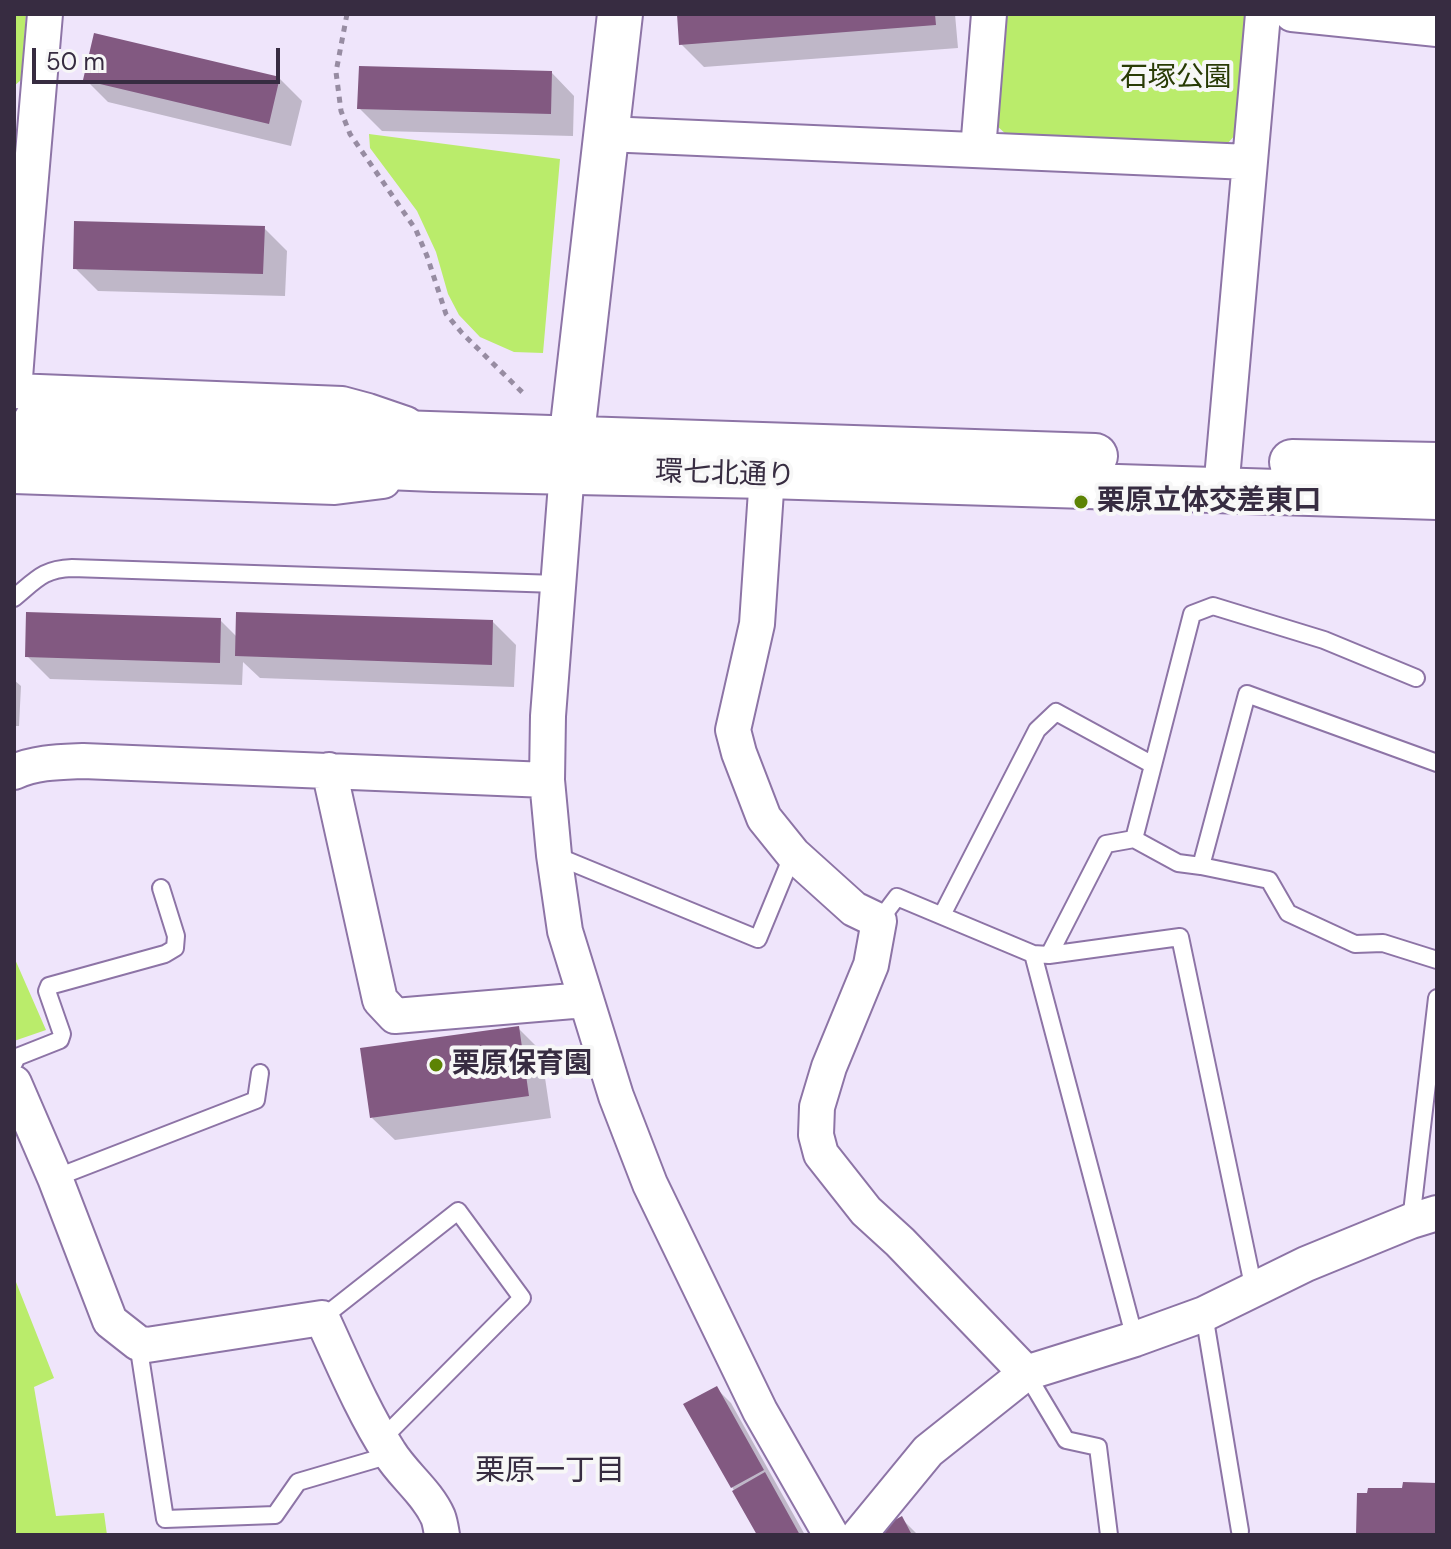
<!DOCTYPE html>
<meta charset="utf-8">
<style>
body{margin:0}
#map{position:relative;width:1451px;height:1549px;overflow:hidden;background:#efe5fb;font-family:"DM Sans",sans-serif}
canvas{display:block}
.frame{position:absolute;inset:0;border:16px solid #372c41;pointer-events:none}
.scale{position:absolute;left:32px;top:48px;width:248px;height:36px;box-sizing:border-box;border:4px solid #372c41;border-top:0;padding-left:10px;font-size:24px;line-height:28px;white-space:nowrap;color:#372c41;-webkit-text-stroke:6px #f7f7f7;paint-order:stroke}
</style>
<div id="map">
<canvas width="1451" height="1549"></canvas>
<div class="frame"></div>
<div class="scale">50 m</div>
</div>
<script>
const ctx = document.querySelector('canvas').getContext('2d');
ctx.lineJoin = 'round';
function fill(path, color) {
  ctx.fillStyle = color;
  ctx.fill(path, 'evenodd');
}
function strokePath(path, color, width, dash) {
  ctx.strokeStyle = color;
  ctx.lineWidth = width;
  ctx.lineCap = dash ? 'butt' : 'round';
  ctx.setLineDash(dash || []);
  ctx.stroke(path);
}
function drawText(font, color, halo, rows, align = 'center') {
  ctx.font = font + ' "DM Sans","Noto Sans JP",sans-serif';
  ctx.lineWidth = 8;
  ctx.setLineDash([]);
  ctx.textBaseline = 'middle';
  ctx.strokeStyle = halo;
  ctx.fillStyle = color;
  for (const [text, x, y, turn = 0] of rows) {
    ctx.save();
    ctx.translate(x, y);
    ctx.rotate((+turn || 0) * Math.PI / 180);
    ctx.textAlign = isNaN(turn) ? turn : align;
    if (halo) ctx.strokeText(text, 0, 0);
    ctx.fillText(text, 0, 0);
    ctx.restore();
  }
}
const green = new Path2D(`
 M14,14h12l-5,66 -7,6z
 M1006,14h242l-10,118 -12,13 -218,-9 -12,-11z
 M369,134l191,25 -17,194 -29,-1 -34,-15 -21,-22 -11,-21 -12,-42 -19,-41 -47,-63z
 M14,957l32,73 -32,11z
 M14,1277l40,101 -20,9 22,129 48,-3 3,22h-93z`);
const shadow = new Path2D(`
 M679,14h276l3,34 -254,19 -23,-23z
 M552,73l22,23 -1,40 -191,-5 -23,-23z
 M279,78l23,23 -11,45 -183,-44 -23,-23z
 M264,228l23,23 -2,45 -187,-5 -23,-23z
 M220,620l17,17 256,-15 23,23 -2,42 -254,-9 -17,-16 -1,23 -192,-6 -23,-23z
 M14,680l7,6 -2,40h-5z
 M518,1028l23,23 10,67 -156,22 -23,-22z
 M716,1388l15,15 74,132h-45l-28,-48z
 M890,1517l5,5 7,-3 16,16h-43z`);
const building = new Path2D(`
 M677,14h258l1,11 -257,20z
 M94,33l186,44 -11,47 -186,-44z
 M359,66l193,5 -1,43 -194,-5z
 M74,221l191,5 -2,48 -190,-5z
 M26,612l195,6 -1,45 -195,-6z
 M236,612l257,8 -1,45 -257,-9z
 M519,1026l10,70 -159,22 -10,-70z
 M717,1386l47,84 -33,18 -48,-84z
 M765,1472l35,63h-43l-25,-44z
 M1403,1482l34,1v52h-81l1,-42h10l1,-5h34z
 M889,1514l4,7 9,-5 10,19h-39z`);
const path = new Path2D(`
 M347,14l-11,58 5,39 9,23 66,96 11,26 19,58 16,19 61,60`);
const lane = new Path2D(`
 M14,598c22,-18 29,-29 58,-30l485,16
 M1134,839l58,-225 21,-8 111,34 92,38
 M554,855l204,84 35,-85
 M1201,866l46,-172 190,69
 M942,915l95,-185 19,-18 97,53
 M879,921l18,-24 136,57 16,1 131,-18 74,353
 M1033,954l102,385
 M1049,955l57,-111 28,-5 44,24 23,3 68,14 19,33 67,31 28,-1 54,17
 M14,1063l3,-6 43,-17 2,-6 -15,-43 2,-5 116,-32 10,-6 1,-12 -15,-48
 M55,1178l201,-78 4,-27
 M1411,1221l26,-223
 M1204,1314l36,217
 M322,1318l136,-107 64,87 -141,142
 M138,1343l27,176 110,-4 23,-33 92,-27
 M1026,1373l40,67 32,7 11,88`);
const street = new Path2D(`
 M1292,14l145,15
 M606,134l643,28
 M978,150l11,-136
 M14,391l328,13 26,7 38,13
 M14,391l11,-144 20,-233
 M567,471l-19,245 -1,64 7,75 11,76 51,165 34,88 110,227 71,124
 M14,476l321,11 48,-6
 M767,476l-10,148 -24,106 6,23 25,65 29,36 61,55 25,12 -8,44 -42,102 -12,40 -1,28 5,19 45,57 34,31 126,131
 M1221,490l42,-476
 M329,770l51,230 15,16 190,-16
 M14,772c22,-10 45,-10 69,-11l464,19
 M14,1083l41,95 55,143 28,22 9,2 175,-27c21,45 40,92 67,134 14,23 38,40 49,65 2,5 3,12 4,18
 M859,1535l69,-84 98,-78 109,-34 69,-25 102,-50 105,-43 26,-8`);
const secondary = new Path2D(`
 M36,421l1059,35
 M14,451l420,18 333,7 670,21
 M1292,462l145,3
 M568,469l52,-455`);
const markers = [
 [1081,502,8,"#5d8304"],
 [436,1065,8,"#5d8304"]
];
const parkNames = [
 ["石塚公園",1176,79]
];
const streetNames = [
 ["環七北通り",725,475,2]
];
const poiNames = [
 ["栗原立体交差東口",1097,502],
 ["栗原保育園",452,1065]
];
const neighbourhoodNames = [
 ["栗原一丁目",550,1472]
];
fill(green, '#baec6b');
fill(shadow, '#0003');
fill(building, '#825981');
strokePath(lane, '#8d74a6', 20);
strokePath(street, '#8d74a6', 38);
strokePath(secondary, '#8d74a6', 48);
strokePath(path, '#978ca2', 5, [6, 6]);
strokePath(lane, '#fff', 16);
strokePath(street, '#fff', 34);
strokePath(secondary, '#fff', 44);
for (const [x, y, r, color] of markers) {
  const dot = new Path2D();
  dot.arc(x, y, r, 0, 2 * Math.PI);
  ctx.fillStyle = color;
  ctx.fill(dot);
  strokePath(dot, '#f7f7f7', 3);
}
drawText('28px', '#293b05', '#f7f7f7', parkNames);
drawText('28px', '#372c41', '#f7f7f7', streetNames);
drawText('bold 28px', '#372c41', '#f7f7f7', poiNames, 'left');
drawText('30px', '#372c41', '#f7f7f7', neighbourhoodNames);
</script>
